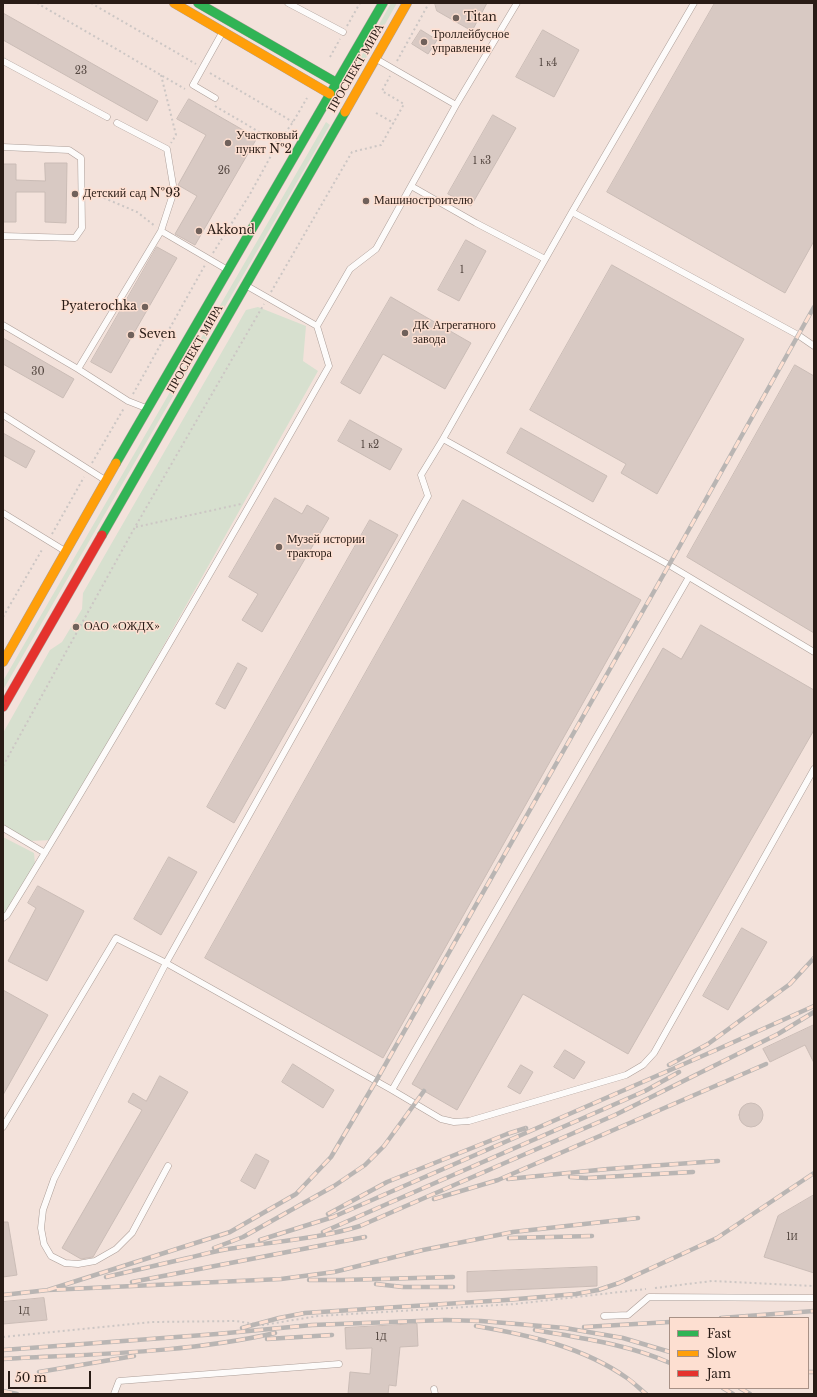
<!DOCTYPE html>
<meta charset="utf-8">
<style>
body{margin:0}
#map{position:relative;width:817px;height:1397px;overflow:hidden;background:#f3e2db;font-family:"Libre Baskerville",serif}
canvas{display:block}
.frame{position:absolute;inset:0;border:4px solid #291c16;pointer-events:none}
.legend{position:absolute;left:669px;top:1317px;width:140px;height:72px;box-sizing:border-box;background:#fddfd1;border:1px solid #a89186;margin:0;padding:5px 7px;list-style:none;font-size:12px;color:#291c16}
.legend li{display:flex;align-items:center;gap:8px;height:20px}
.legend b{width:20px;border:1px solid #a89186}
.scale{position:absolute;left:8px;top:1371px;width:83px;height:18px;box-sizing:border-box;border:2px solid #291c16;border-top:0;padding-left:5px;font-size:12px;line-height:14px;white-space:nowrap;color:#291c16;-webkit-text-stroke:3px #fddfd1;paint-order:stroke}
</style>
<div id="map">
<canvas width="817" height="1397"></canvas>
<div class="frame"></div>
<ul class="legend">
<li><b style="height:5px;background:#30b455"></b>Fast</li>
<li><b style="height:5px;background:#ff9f0a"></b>Slow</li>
<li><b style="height:5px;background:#e5322d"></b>Jam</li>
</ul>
<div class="scale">50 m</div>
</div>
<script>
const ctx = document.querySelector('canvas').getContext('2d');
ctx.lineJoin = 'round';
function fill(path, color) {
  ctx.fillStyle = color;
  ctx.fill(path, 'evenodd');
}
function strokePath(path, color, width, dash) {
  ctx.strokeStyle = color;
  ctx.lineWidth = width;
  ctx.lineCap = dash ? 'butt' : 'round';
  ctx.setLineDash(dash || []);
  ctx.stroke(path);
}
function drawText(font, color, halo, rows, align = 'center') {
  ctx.font = font + ' "Libre Baskerville",serif';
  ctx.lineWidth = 3;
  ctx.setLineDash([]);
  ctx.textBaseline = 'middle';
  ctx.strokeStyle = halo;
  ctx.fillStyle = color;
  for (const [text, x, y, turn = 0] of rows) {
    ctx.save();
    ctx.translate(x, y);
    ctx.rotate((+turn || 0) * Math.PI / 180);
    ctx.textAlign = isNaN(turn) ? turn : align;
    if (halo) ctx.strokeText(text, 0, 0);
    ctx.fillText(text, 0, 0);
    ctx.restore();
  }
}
const green = new Path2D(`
 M391,3h6l-40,71h-2l-2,-3z
 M326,122l4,3 -327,565v-9z
 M258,307l48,19 -3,35 15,10 -264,469 -26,1 -25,-17v-91l47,-83 12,-8 20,-33 1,-16 163,-283z
 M3,837l31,16 1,11 -32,52z`);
const building = new Path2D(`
 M435,3h52l-15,28 -35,-20z
 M715,3h99v238l-29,52 -178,-101z
 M3,13l155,88 -11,20 -144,-81z
 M421,30l16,10 -9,14 -16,-10z
 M543,30l36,20 -25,47 -38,-20z
 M189,99l68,39 -62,107 -20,-11 22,-38 -19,-11 28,-50 -29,-16z
 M493,115l23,13 -45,78 -23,-12z
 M45,163h22l-1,60 -21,-1v-30h-29v30h-13v-58h13v16l29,1z
 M466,240l20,11 -27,50 -21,-11z
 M157,247l20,11 -66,115 -20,-11z
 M612,265l132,74 -87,155 -36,-21 5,-9 -96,-54z
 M391,297l80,46 -26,46 -62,-35 -23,40 -19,-11z
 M3,338l71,41 -11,19 -60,-34z
 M795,365l19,11v257l-127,-76z
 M350,420l52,29 -12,21 -52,-29z
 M521,428l86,48 -14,26 -86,-49z
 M3,433l32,18 -9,17 -23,-13z
 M275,498l27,16 5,-9 22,13 -67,114 -20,-12 16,-26 -29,-17z
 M463,500l178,100 -258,458 -178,-100z
 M370,520l28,15 -164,288 -27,-16z
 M701,625l113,65v40l-186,324 -105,-60 -66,116 -45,-26 251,-436 18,11z
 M238,663l9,5 -22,41 -9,-5z
 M169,857l28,15 -36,63 -27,-16z
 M38,886l46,25 -37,70 -39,-20 28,-53 -8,-5z
 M742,928l25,14 -39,68 -25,-14z
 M3,990l45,25 -45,80z
 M814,1025v38l-9,-18 -35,17 -7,-13z
 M565,1050l20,12 -11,17 -20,-12z
 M293,1064l41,26 -11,18 -41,-26z
 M521,1065l12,7 -13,22 -12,-7z
 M160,1076l28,16 -95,165 -12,2 -19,-11 80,-138 -14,-8 5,-9 13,8z
 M739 1115a12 12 0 1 1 24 0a12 12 0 1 1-24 0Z
 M256,1154l13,7 -14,28 -14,-8z
 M814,1195v78l-50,-16 14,-41z
 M3,1222h5l9,53 -14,2z
 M597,1267v19l-130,6v-20z
 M44,1298l3,22 -44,4v-22z
 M417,1324l1,22 -18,1 -4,39 -7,-1 -1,9h-40l2,-22 20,2 2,-26 -26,1 -1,-21z`);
const path = new Path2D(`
 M37,3l148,86
 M91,3l105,61
 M347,26l13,-23
 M330,57l10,-18
 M397,61l32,-58
 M210,73l83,49
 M161,75l15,60 -5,8
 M215,106l63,37
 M376,113l18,10
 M90,192l47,20 18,14
 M213,253l37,-59 28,-51 15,-21 14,-24
 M271,292l81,-140 29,-7 23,-41 -22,-13 8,-15
 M133,394l72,-129
 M92,463l32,-55
 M136,527l105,-23
 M52,534l32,-57
 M3,617l40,-69
 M3,766l132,-239 129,-223
 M655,1288l57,-7 102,5
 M3,1337l149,-15 84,-1 27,4 55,-9 197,-12 131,-15`);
const lane = new Path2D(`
 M288,3l55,29
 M378,60l78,45
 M3,61l104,56
 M215,98l-22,-13 29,-52
 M3,147l66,3 12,8 1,70 -7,10 -72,-2
 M411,186l65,37 69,36
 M572,212l226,123 16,11
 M161,231l65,38
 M247,286l70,40 33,-57 26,-20 80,-144 61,-102
 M3,325l75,44 50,32 18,7
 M78,369l83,-138 13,-40 -7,-42 -50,-26
 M3,415l102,65
 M3,513l62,38
 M689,577l125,75
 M3,828l42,25
 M3,918l4,-3c111,-181 217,-364 322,-549l-12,-40
 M392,1090l49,29 13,3 15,-1 157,-46 17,-10 11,-12 160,-284
 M3,1127l113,-189 50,25 262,-467 -7,-21 22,-36 129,-227 122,-209
 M168,1166l-36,67 -16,16 -21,12 -17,3 -13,-1 -14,-7 -7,-12 -3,-16 2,-18 11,-31 112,-216 226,127 297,-513 -20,-12 -226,-126
 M604,1316l24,-1 21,-18 165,1
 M434,1389l1,5
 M114,1394l5,-13 220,-17`);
const fast = new Path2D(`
 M198,3l139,80
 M116,463l267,-460
 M102,535l243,-423`);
const slow = new Path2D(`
 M174,3l156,91
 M345,112l62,-109
 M3,662l113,-199`);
const jam = new Path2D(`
 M3,707l99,-172`);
const rail = new Path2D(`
 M669,1065l39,-21 82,-60 24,-26
 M570,1177l16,1 107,-6
 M508,1179l100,-10 110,-8
 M434,1199l64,-19 268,-116
 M328,1214l59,-32 120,-48 19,-6
 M323,1232l322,-141 34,-19
 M509,1238l83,-2
 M260,1240l73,-23 383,-167 98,-44
 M214,1248l29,-11 91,-51 31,-21 19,-19 40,-55
 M184,1259c17,-4 34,-9 51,-11 43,-7 83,-9 125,-22l255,-111 163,-81 36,-22
 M106,1277l82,-19
 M309,1280h33l111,-3
 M132,1282l233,-45
 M376,1284l27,3h50
 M48,1290l182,-58 66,-38 35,-37 45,-76 293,-516 145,-258
 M3,1295l45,-5 233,-11 53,-7 89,-22 90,-18 125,-14
 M721,1318l93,-7
 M476,1326c53,9 107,21 151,52 7,5 13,11 19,16
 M584,1327l86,-5
 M242,1328l37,-10 26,-5 201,-13 70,-6 22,-4 21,-7 98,-45 97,-65
 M535,1330c45,8 93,14 135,33
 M267,1339l65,-4
 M3,1350l214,-16 95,-9 133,-5 36,1 84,7 58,10 47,14
 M3,1359c90,-5 184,-6 272,-26
 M39,1372l95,-16
 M808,1372h6
 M723,1388l10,6
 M740,1388l10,6
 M3,1391l14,3`);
const markers = [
 [456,18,4,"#70615b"],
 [424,42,4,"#70615b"],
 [228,143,4,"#70615b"],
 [75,194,4,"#70615b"],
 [366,201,4,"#70615b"],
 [199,231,4,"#70615b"],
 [145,307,4,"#70615b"],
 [405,333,4,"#70615b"],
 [131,335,4,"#70615b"],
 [279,547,4,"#70615b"],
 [76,627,4,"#70615b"]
];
const numberNames = [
 ["1 к4",548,63],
 ["23",81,71],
 ["1 к3",482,161],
 ["26",224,171],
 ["1",462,270],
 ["30",38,372],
 ["1 к2",370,445],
 ["1И",792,1237],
 ["1Д",24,1311],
 ["1Д",381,1337]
];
const poiNames = [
 ["Titan",464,18],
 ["Троллейбусное",432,35],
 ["управление",432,49],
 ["Участковый",236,136],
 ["пункт №2",236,150],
 ["Детский сад №93",83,194],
 ["Машиностроителю",374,201],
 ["Akkond",207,231],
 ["Pyaterochka",137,307,"right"],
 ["ДК Агрегатного",413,326],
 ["завода",413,340],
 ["Seven",139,335],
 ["Музей истории",287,540],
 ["трактора",287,554],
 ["ОАО «ОЖДХ»",84,627]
];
const streetNames = [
 ["ПРОСПЕКТ МИРА",356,68,-60],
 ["ПРОСПЕКТ МИРА",195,349,-60]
];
fill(green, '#d7e0cf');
fill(building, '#d8c9c3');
strokePath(building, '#cabcb6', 1);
strokePath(lane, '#ac9e98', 7);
strokePath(fast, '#ac9e98', 10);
strokePath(slow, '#ac9e98', 10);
strokePath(jam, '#ac9e98', 10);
strokePath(path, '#ccc6c4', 2, [2, 3]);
strokePath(lane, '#fdfbfa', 6);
strokePath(fast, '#30b455', 9);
strokePath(slow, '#ff9f0a', 9);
strokePath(jam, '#e5322d', 9);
strokePath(rail, '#b9b5b3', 4.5);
strokePath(rail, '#fddfd1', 3, [9]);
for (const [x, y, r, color] of markers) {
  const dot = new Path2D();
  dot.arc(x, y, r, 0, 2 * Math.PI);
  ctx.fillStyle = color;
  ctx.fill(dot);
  strokePath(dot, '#fddfd1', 1.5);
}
drawText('10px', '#564943', null, numberNames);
drawText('12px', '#291c16', '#fddfd1', poiNames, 'left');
drawText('12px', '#291c16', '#fddfd1', streetNames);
</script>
